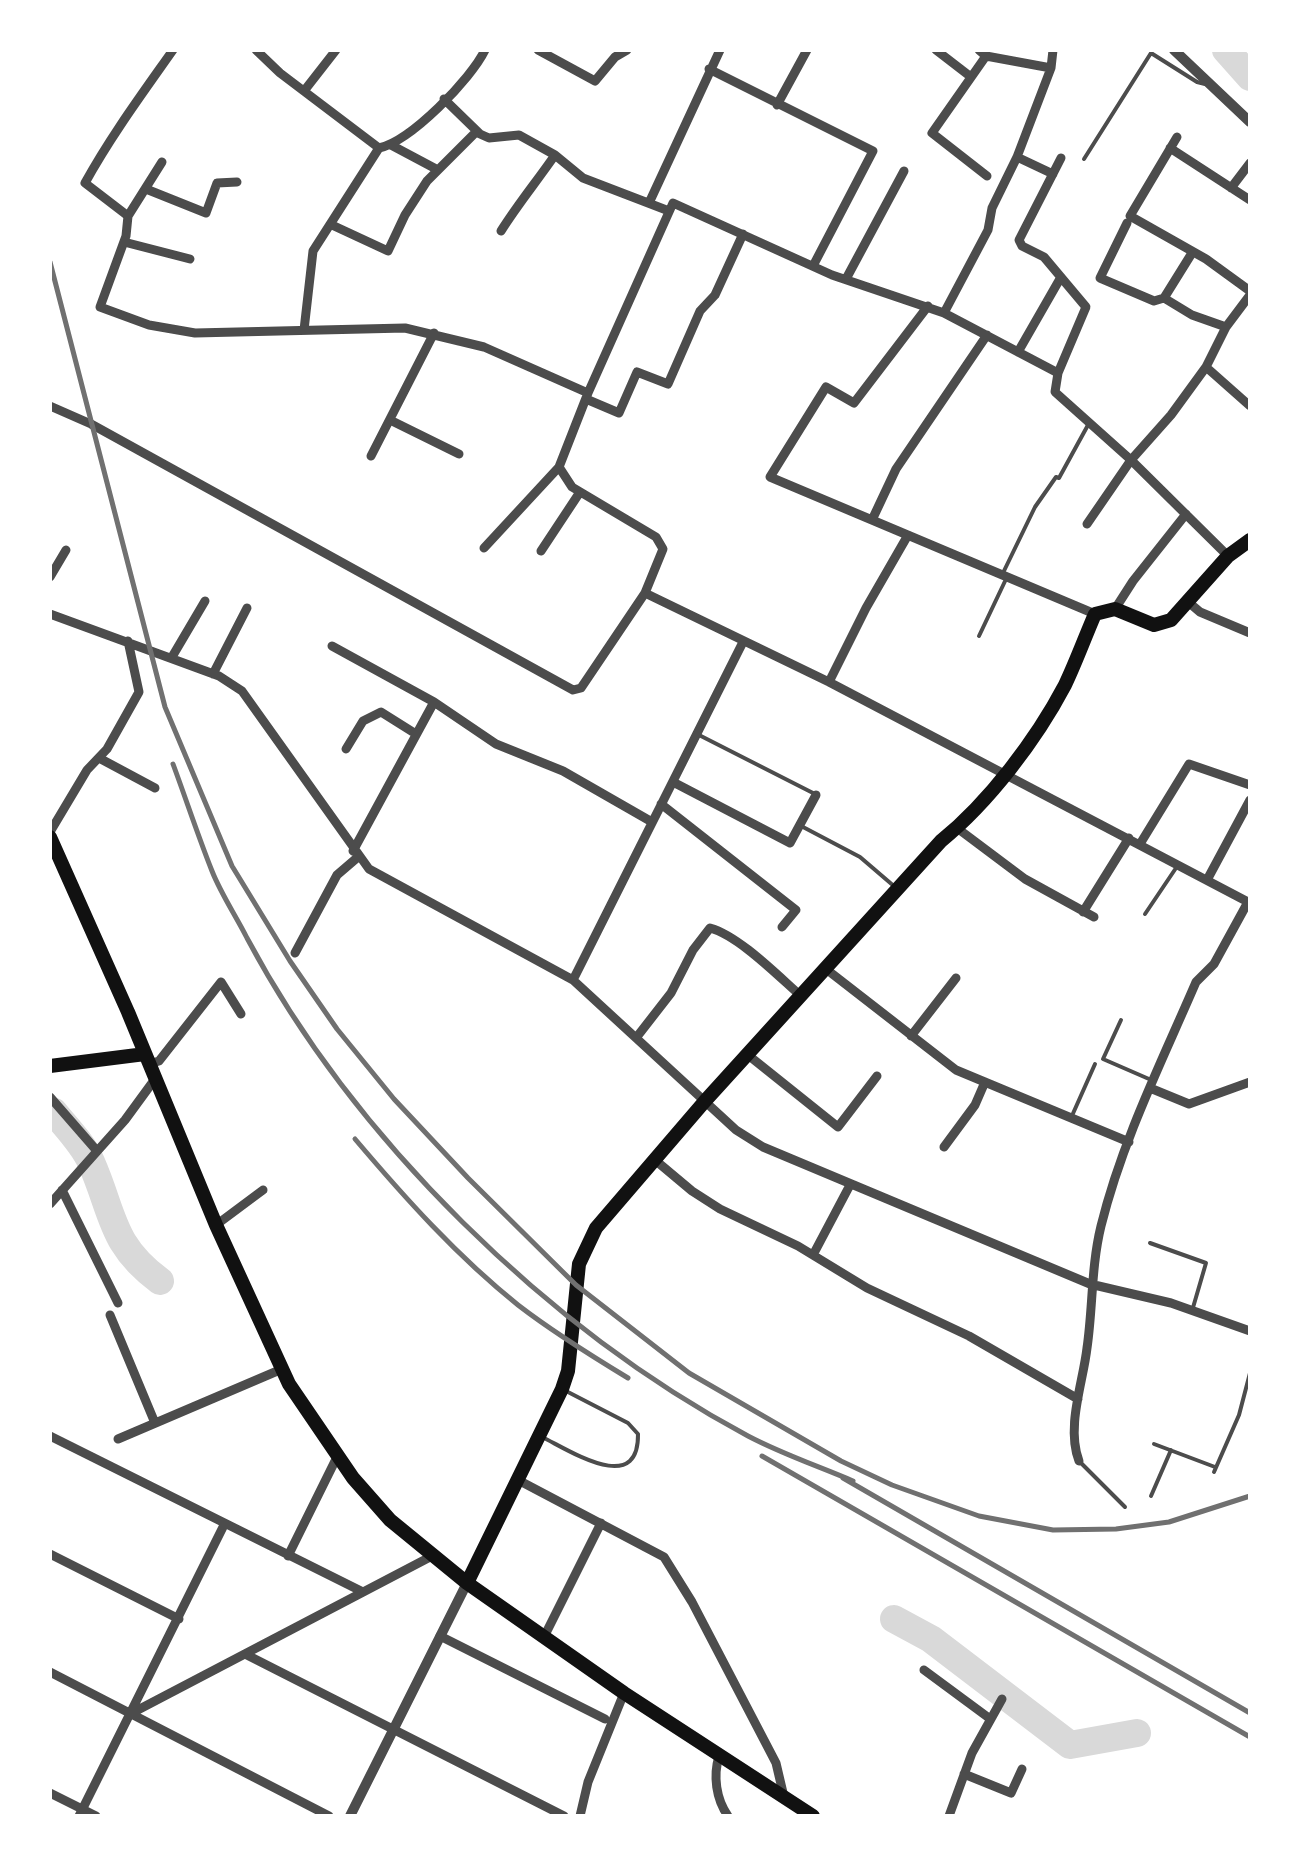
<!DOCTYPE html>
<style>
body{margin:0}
#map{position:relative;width:1300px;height:1866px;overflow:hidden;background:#fff;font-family:"Sofia Sans Condensed",sans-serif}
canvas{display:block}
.frame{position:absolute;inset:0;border:52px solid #fff;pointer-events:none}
</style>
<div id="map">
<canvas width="1300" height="1866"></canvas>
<div class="frame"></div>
</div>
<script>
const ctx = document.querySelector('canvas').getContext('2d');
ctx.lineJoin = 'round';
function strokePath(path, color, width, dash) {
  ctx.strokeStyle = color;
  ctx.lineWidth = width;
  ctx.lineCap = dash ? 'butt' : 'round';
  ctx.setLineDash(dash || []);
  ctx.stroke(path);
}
const river = new Path2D(`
 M1226,50l24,27
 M54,1112c13,16 29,32 37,50 23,52 19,82 69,119
 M894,1619l37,20 139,106 67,-12`);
const service = new Path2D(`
 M1084,159l67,-106 46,29 8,2
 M1002,575l33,-68 21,-30 3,1 29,-53
 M979,636l28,-59
 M697,734l116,59
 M803,827l57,30 35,30
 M1145,914l31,-46
 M1121,1020l-18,39 46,20
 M1071,1118l24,-54
 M1150,1243l56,20 -14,48
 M542,1437c27,13 97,60 96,-3l-10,-11 -62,-32
 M1154,1444l61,23
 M1079,1461l46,46
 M1214,1472l25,-57 11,-42
 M1151,1496l20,-46`);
const minor = new Path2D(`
 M256,50l24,23 99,75 -66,103 -9,79
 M538,50l57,31 20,-24 12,-7
 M936,50l35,27
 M979,50l7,6 65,12
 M986,56l-54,77 55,43
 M709,69l164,82 -60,115
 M304,91l32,-41
 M444,99l36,35 9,4 30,-3 36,20 28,23 86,33
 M777,105l30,-55
 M1177,137l-47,79 76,43 44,32
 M391,145l47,25
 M379,148c32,-7 92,-69 106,-98
 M1170,148l80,52
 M1017,157l36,17
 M162,162l-34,54 -2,20 -26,71 49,18 46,8 210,-5 79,19 104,46
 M1231,188l19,-25
 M146,189l60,24 11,-30 20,-1
 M649,203l71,-153
 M128,216l-43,-33c26,-47 57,-89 88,-133
 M1127,223l-27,55 54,23 10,-3 28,-45
 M332,225l56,26 17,-36 22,-34 50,-50
 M501,231c17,-27 36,-50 54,-76
 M124,242l66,17
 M846,279l58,-108
 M1164,298l28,17 34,12
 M928,306l-74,97 -28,-16 -56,90 325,137
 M944,313l44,-83 4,-22 25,-51 34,-89 2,-18
 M1018,352l43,-75
 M1206,367l44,39
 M1058,373l28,-66 -42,-50 -22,-11 -3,-6 42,-82
 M586,399l33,14 18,-41 31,12 32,-73 15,-16 28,-61
 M50,406l41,18 482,266 8,-2 64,-95 18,-44 -7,-12 -84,-50 -13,-20 29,-74 85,-190 159,72 112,38 114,60 -3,19 76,68 97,96
 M390,420l69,34
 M371,456l63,-123
 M872,520l24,-51 91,-134
 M1087,524l44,-64 40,-45 35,-48 20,-40 24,-32
 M484,548l75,-81
 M541,551l39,-59
 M50,577l16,-27
 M645,593l184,89 421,221
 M1187,601l13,11 50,21
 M1115,609l18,-28 53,-67
 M50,614l169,62 23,15 127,178 204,111 163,150 27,17 327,137 81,19 79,28
 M332,646l102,56
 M172,657l33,-56
 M213,674l34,-66
 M829,682l37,-74 42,-73
 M346,749l17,-28 18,-9 35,22
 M99,758l56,30
 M673,782l117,61 26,-48
 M661,804l135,106 -14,17
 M957,828l68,51 69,38
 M50,832l37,-62 20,-21 32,-57 -11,-51
 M1140,844l49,-80 61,21
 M353,851l81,-149 62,42 67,27 89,51
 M1207,880l43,-80
 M1083,912l46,-74
 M295,953l42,-78 21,-18
 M826,969l130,101 173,72
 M573,980l170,-338
 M911,1036l45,-58
 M636,1038l35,-45 22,-43 17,-22c29,8 67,47 91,68
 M748,1055l90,72 39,-51
 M149,1064l10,-3 62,-79 20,32
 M1150,1088l39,16 61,-22
 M50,1097l47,54
 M944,1147l31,-42 10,-23
 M655,1160l37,31 28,18 78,37 69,42 102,48 109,63
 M62,1190l56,113
 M50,1204l75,-84 30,-41
 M216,1225l47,-35
 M813,1255l37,-70
 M110,1315l45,108
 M50,1436l313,156
 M118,1439l164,-70
 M1079,1461c-13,-34 4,-78 8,-113 6,-41 4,-81 14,-122 21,-85 61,-165 95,-244l18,-18 34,-62
 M518,1480l146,77 28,45 84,161 8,34
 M50,1554l129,65
 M288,1556l49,-99
 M545,1635l56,-112
 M440,1636l165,83
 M245,1654l319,162
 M924,1670l65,48
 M50,1672l279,144
 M132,1713l300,-157
 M719,1756c-6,20 -3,43 9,60
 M964,1774l47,19 11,-24
 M50,1793l46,23
 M79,1816l145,-291
 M580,1816l8,-34 36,-89
 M949,1816l23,-63 30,-54`);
const tertiary = new Path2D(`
 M1174,50l76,72
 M350,1816l117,-233`);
const trunk = new Path2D(`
 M50,837l78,175 88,213 73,159 64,94 37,42 77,63 157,110 189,123
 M50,1066l95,-12
 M467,1583l95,-194 6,-18 11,-107 17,-36 109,-127 236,-260c48,-39 95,-101 124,-156 11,-23 20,-48 30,-71l20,-5 39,16 17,-5 57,-64 22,-16`);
const rail = new Path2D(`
 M50,262l115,445 67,159 58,95 47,68 57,70 74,79 108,107 113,88 152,88 51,24 87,31 74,14 63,-1 53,-7 81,-26
 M173,764c13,35 25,72 39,107 9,23 24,45 35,67 107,201 301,391 501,498 34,18 70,30 105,45
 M355,1139c50,59 102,117 163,166 35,27 72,50 110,73
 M762,1456l488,281
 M843,1478l407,235`);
strokePath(river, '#d9d9d9', 28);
strokePath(service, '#4c4c4c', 4);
strokePath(minor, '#4c4c4c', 9);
strokePath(tertiary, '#4c4c4c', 10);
strokePath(trunk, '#111', 14);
strokePath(rail, '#707070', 5);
</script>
